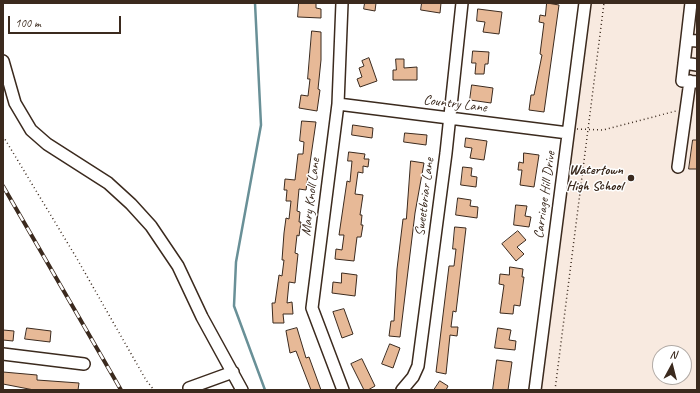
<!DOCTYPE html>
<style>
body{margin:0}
#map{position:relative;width:700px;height:393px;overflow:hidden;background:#fff;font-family:Caveat,sans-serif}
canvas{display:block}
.frame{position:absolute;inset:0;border:4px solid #3b2a1e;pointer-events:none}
.north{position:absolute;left:652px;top:345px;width:40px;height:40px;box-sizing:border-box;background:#fff;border:1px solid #b1aaa5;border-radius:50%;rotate:7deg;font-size:11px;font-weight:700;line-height:16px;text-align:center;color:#3b2a1e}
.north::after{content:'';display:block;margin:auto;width:14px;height:18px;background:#3b2a1e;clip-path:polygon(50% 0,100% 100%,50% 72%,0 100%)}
.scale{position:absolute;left:8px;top:16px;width:113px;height:18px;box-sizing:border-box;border:2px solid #3b2a1e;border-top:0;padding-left:5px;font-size:12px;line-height:14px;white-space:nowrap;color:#3b2a1e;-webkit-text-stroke:3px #fff;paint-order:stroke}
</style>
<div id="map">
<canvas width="700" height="393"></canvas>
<div class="frame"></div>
<div class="north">N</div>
<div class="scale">100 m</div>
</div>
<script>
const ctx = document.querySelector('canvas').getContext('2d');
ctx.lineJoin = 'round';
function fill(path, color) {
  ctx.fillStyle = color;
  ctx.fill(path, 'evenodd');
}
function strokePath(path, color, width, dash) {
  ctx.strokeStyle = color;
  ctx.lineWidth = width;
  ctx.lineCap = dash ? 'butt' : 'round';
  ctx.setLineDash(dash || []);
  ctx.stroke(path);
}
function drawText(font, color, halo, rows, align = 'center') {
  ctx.font = font + ' Caveat,sans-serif';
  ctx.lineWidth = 3;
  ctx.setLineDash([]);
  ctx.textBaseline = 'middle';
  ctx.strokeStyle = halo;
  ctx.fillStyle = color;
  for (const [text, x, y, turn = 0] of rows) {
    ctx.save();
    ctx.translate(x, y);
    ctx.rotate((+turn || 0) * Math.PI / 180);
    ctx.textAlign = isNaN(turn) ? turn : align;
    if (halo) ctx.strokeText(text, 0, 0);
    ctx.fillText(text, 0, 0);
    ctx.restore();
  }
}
const built = new Path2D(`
 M588,3h109v387h-161zM660,353h24v24h-24z`);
const stream = new Path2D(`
 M255,3l6,122 -25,137 -2,44 31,84`);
const building = new Path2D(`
 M299,3h17v5l5,1v9l-23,-1z
 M365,3h11l-1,8 -11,-2z
 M422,3h19l-1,10 -19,-3z
 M547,3l12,2 -15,107 -15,-2 2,-15h3l8,-40 -2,-1 4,-31 -5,-1 1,-7 5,1z
 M478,9l24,3 -3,22 -16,-2 2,-10 -8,-1z
 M312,31l9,1v28l-3,29 2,1 -3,21 -18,-3 2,-13 7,1 2,-17h-2z
 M473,51l16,1 -1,12h-3l-1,10h-9l1,-11h-4z
 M369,58l8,23 -17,6 -3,-8 5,-2 -3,-9 5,-2 -2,-5z
 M396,59h8v9l13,-1v13h-24v-10h3z
 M472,85l21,3 -2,15 -21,-3z
 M302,121l14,1 -10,68 -7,-1 -2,22 3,1 -1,10h2l-2,14 -2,-1 -2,18 3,1 -3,29 -6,-1 -2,21 5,-1 1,12h-10l1,9h-11l-1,-20h3l4,-28 3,1 2,-16h-2l2,-27 2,-15 3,1 2,-18h-5l1,-11h-3l1,-11 10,1 3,-26h5l1,-12 -4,-1z
 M353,125l20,3 -1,10 -20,-3z
 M405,133l22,2 -1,10 -22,-3z
 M466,138l21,3 -3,19 -14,-2 2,-10 -7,-1z
 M693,140h4v29h-8z
 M349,152l16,2 -1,5h5l-1,8 -5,-1v7l-5,-1 -3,22 8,1 -3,20h2l-1,10h2l-2,12h-4l-3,24 -19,-2 1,-10 6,1 2,-15h-5l8,-54 3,1 2,-21h-4z
 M524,153l15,2 -5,32 -14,-2 2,-15h-4l1,-8 4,1z
 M411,161l13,2 -9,50 -15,124 -11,-1 2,-15h3l3,-52 6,-50h3z
 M463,167l9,1 -1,8 6,1 -1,10 -15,-2z
 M458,198l13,2 -1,6 8,1 -1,11 -21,-3z
 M516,205l11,1 -2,10 6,1 -2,10 -15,-2z
 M455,227l11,1 -10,84 -3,-1 -2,16h7l-1,9 -7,-1 -4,39 -10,-2 13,-106h5l2,-17h-3z
 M518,231l8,9 -9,7 7,7 -8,7 -14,-17z
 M510,267l13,2 -1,8h2l-4,29 -6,-1 -1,9 -13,-1 4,-28 -5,-1 1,-10 9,1z
 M342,273l15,2 -2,21 -23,-3 1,-11 8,1z
 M344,309l9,25 -11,4 -9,-26z
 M27,328l24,3 -1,11 -25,-3z
 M297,328l9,30 3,-1 12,33h-10l-15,-39 -6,2 -4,-22z
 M498,328l13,2 -2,10 7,1 -1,9 -20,-2z
 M3,330l11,1 -1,10 -10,-1z
 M390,344l10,4 -7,20 -11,-4z
 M362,359l13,27 -7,4h-4l-13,-26z
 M497,360l15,2 -4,28h-15z
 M3,372l34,3v5l42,3 -1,7h-44l-31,-6z
 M440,381l8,5 -2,4h-12z`);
const path = new Path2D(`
 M577,129l26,1 73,-19
 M3,136l73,121 70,123 8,10
 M555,390l49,-387`);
const minor = new Path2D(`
 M342,3l-4,101 -26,204 31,82
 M691,3l-9,78 15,1
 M687,40l10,1
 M3,61l12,42 16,27 16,14 61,39 23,21 20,22 27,40 24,51 40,73
 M684,63l13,2
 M338,104l230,29
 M678,167l12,-86
 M3,354l81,10
 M190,390l-1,-2 44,-16
 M402,390l11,-13 5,-11 28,-213 16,-150
 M535,390l50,-387`);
const rail = new Path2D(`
 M3,186l118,204`);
const markers = [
 [631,178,4,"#3b2a1e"]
];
const streetNames = [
 ["Country Lane",455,104,7],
 ["Carriage Hill Drive",545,195,-82],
 ["Mary Knoll Lane",311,197,-83],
 ["Sweetbriar Lane",425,197,-83]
];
const poiNames = [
 ["Watertown",623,170],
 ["High School",623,186]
];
fill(built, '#f8eae0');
strokePath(stream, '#699097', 2.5);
fill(building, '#e7b997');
strokePath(building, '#3b2a1e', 1);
strokePath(minor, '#3b2a1e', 14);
strokePath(path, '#3b2a1e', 1.5, [1, 3]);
strokePath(minor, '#fff', 11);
strokePath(rail, '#3b2a1e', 4);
strokePath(rail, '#fff', 2.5, [8]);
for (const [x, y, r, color] of markers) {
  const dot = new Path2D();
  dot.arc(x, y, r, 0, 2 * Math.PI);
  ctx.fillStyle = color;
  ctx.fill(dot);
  strokePath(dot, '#fff', 1.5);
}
drawText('14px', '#3b2a1e', '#fff', streetNames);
drawText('bold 14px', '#3b2a1e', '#fff', poiNames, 'right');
</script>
